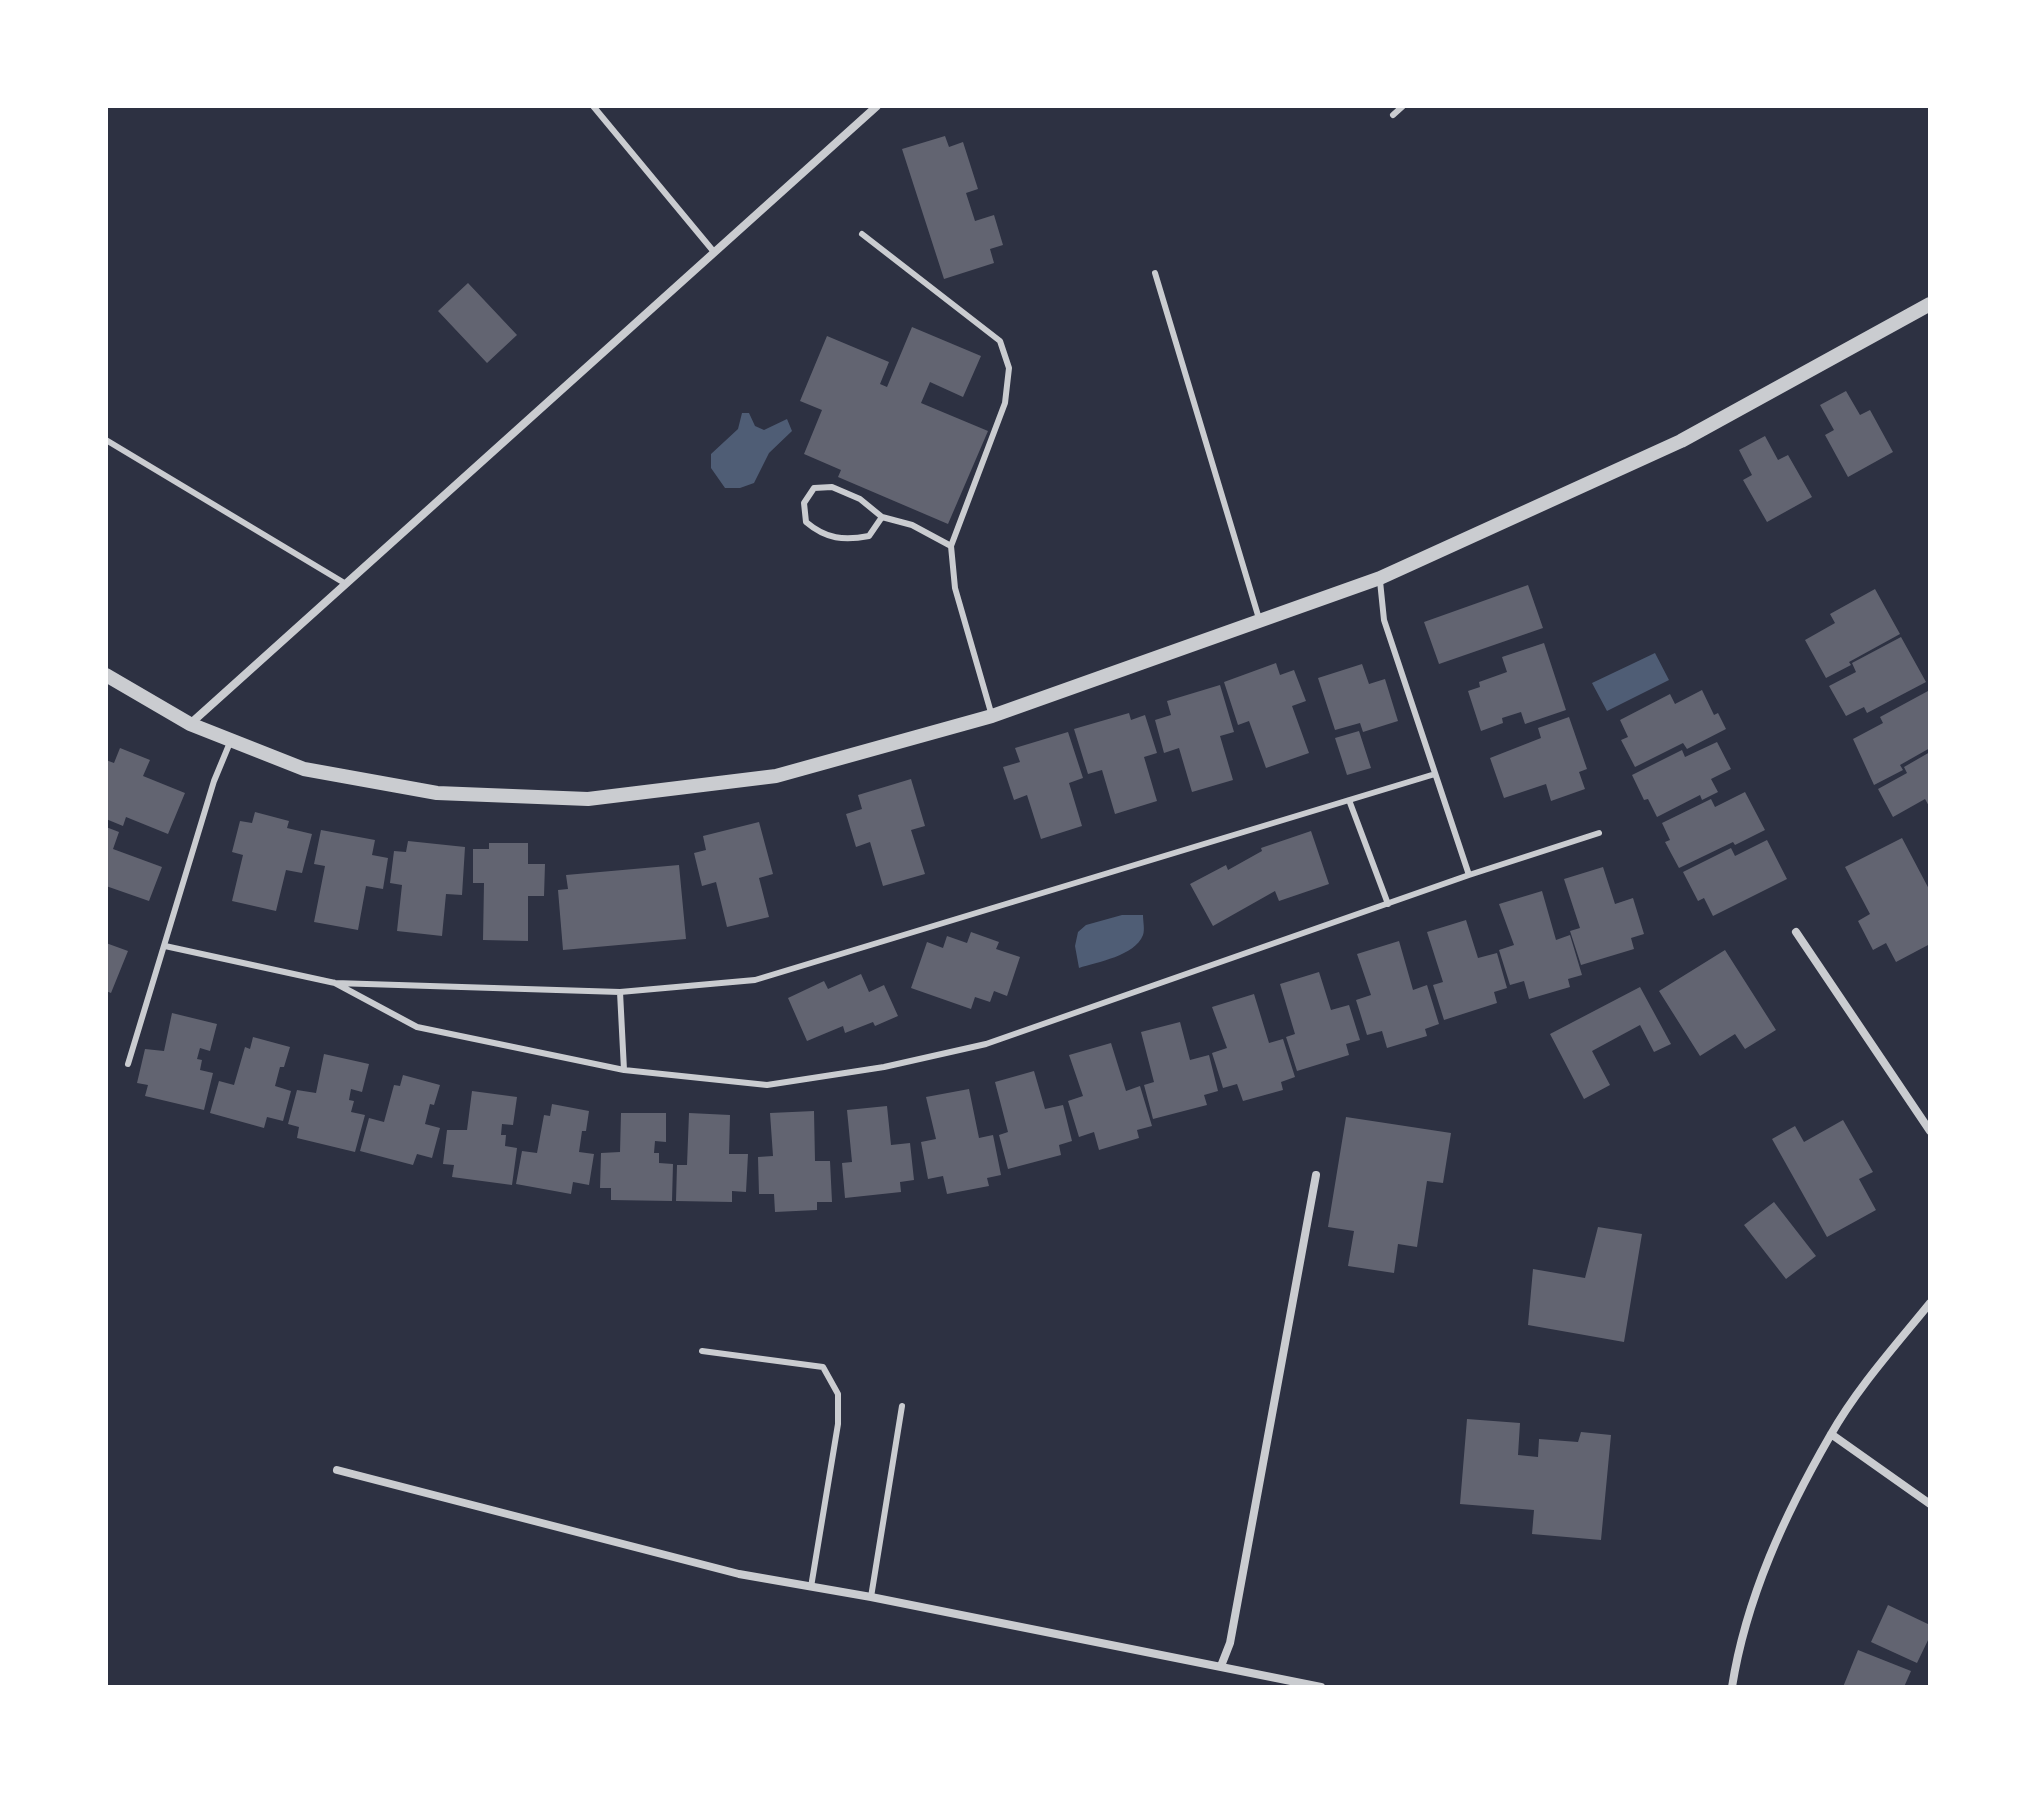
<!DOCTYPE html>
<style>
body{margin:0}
#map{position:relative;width:2036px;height:1793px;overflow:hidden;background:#2d3142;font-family:"Varela Round",sans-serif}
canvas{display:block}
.frame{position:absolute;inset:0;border:108px solid #fff;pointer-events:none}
</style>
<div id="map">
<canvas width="2036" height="1793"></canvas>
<div class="frame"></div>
</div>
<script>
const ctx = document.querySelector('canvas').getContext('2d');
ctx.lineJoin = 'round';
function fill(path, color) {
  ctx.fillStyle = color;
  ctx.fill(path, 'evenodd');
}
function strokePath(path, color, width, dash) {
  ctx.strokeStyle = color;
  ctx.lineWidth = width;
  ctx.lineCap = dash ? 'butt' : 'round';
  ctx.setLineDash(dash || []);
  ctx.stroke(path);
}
const water = new Path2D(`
 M742,413h7l6,13 9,4 23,-11 5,12 -23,22 -15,30 -14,5h-15l-14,-20v-14l27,-25z
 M1655,653l14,27 -62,31 -15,-28z
 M1122,915h21c0,6 2,15 0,20 -8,21 -46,27 -64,33l-4,-22 3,-14 8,-7z`);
const building = new Path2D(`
 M945,136l4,11 14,-5 15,47 -12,4 9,28 19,-6 9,30 -13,4 4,14 -50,16 -42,-130z
 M468,283l49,52 -30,28 -49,-52z
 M912,327l69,29 -18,41 -33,-15 -9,21 67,28 -40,93 -110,-47 3,-7 -37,-16 18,-44 -22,-9 27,-65 62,26 -9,22 7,3z
 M1846,391l14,24 10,-5 23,42 -45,25 -23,-42 9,-5 -14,-25z
 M1765,436l13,24 10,-5 24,42 -45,25 -24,-42 9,-5 -13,-25z
 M1528,585l15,43 -104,36 -15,-42z
 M1875,589l25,45 -51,28 2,3 -25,13 -21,-38 30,-17 -5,-9z
 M1901,637l25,45 -59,31 -3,-6 -18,9 -17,-30 27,-14 -4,-9z
 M1544,643l22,67 -41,14 -4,-12 -19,6 1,5 -22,8 -13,-40 12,-4 -1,-5 28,-10 -5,-15z
 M1276,663l4,12 14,-5 12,31 -14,5 17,47 -43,15 -17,-47 -11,4 -14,-43z
 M1362,664l7,20 16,-5 13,42 -35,11 -3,-9 -25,7 -17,-52z
 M1220,685l14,47 -14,4 13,44 -41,12 -13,-44 -15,5 -9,-33 16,-5 -4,-14z
 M1702,690l12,25 4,-2 8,16 -39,20 -4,-6 -48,24 -14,-27 7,-3 -8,-17 50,-26 5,10z
 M1928,691l2,4v53l-30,17 3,5 -29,15 -21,-46 30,-16 -3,-6z
 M1129,713l2,7 14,-5 12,38 -13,4 13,44 -42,13 -13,-44 -14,4 -14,-45z
 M1569,717l18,52 -8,3 6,17 -34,12 -5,-17 -42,14 -14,-40 51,-20 -3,-10z
 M1359,731l12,37 -24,7 -12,-37z
 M1068,732l15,46 -14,5 13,43 -41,13 -14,-44 -13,5 -11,-33 17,-5 -5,-14z
 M1717,742l14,27 -20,10 7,13 -16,8 -2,-5 -43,22 -9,-18 -4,1 -12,-25 50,-25 3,7z
 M120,748l30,12 -7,16 42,17 -17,41 -42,-17 -3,9 -17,-7v-59l8,3z
 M1930,752v56l-5,-9 -32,18 -15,-28 29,-16 -3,-6z
 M911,779l14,47 -14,4 14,44 -42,12 -13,-44 -14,5 -10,-33 16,-5 -4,-14z
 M1745,792l20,38 -30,15 -2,-3 -54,26 -14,-26 5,-2 -8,-17 49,-24 4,8z
 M255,812l34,9 -2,7 25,6 -10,39 -16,-3 -10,41 -44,-10 11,-46 -11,-3 8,-31 12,2z
 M759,822l14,52 -14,4 10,39 -42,10 -11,-45 -14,4 -8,-33 12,-3 -3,-14z
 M106,827l13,5 -6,17 49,18 -13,34 -43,-15z
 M321,830l54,10 -3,15 16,3 -5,31 -17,-3 -8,44 -44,-8 11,-56 -11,-2z
 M1311,831l18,53 -50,17 -4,-10 -62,35 -23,-42 36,-19 2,5 34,-19 -1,-3z
 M1902,838l28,53v53l-34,18 -10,-19 -13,7 -15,-29 12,-7 -25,-47z
 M1767,840l20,39 -74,37 -9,-18 -6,3 -15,-29 48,-24 4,8z
 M408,841l57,6 -3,48 -16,-1 -4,42 -45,-5 5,-46 -12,-2 4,-32 12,1z
 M489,843h39v21h17l-1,32h-16v45l-45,-1 1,-57h-11v-34h16z
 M679,865l7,74 -123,11 -5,-60 10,-1 -2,-14z
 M1603,867l12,37 18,-6 11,36 -13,4 3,11 -53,16 -11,-34 10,-3 -16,-49z
 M1542,891l14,49 14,-5 12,40 -14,4 2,8 -41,12 -5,-18 -14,4 -11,-35 15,-5 -15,-41z
 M1466,920l12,38 19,-5 10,35 -13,4 3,11 -53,17 -11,-35 10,-3 -16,-50z
 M971,932l28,10 -3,7 24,8 -13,39 -13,-5 -4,11 -15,-5 -4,12 -60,-21 16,-46 16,6 4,-12 20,7z
 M1399,941l14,49 14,-5 12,39 -14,5 2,7 -40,12 -5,-17 -15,4 -11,-35 15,-5 -14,-41z
 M106,943l22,8 -17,42 -5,-2z
 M1725,950l51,80 -31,19 -10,-15 -35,22 -41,-65z
 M1319,972l12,38 18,-5 11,35 -14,4 3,11 -52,16 -11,-34 9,-3 -15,-50z
 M861,974l8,18 15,-7 14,31 -23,10 -2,-4 -28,11 -2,-7 -36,15 -19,-43 36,-17 4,8z
 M1640,987l31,57 -17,8 -14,-27 -48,26 18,34 -26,14 -34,-65z
 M1254,994l15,49 14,-4 12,38 -14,5 2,8 -40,11 -6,-17 -14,4 -11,-35 15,-5 -15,-41z
 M172,1013l45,11 -7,27 -10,-3 -3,11 5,1 -2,10 13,3 -9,37 -59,-14 3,-11 -11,-2 8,-34 19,2z
 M1180,1022l10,38 19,-5 9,36 -14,4 3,10 -54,14 -9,-34 10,-3 -13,-50z
 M253,1037l37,10 -6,20h-4l-5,19 16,5 -8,30 -16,-4 -3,11 -54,-15 9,-32 15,4 11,-38 5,2z
 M1111,1043l15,48 14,-5 12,40 -15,4 2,8 -40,12 -5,-18 -15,5 -11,-36 15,-5 -14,-41z
 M324,1054l45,10 -7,28 -11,-3 -2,11 5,1 -3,11 14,3 -10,37 -58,-14 2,-11 -11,-3 9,-34 19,3z
 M1034,1071l11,38 18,-4 9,36 -13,4 2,10 -53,14 -9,-34 9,-3 -13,-50z
 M403,1075l37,10 -6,20 -4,-1 -5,20 15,4 -8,30 -15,-4 -4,11 -53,-14 9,-33 15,4 10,-37 6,1z
 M969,1089l10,49 14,-3 8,40 -14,3 2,8 -42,8 -4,-18 -15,3 -7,-37 15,-3 -10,-42z
 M472,1091l45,6 -4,28 -11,-1 -1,11h5l-1,11 12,2 -5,37 -60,-8 2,-12 -11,-1 4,-34h20z
 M552,1104l37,7 -3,20h-4l-3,21 15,2 -5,31 -16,-3 -2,12 -55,-10 6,-33 15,2 7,-38 6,1z
 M887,1106l4,39 19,-2 4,37 -14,2 1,10 -56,6 -3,-35 10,-1 -5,-52z
 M814,1111l1,50h15l2,41h-15v8l-42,2 -1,-18h-15l-1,-37 15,-1 -3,-43z
 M621,1113h45v29l-11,-1 -1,12h5v10l14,1 -1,37 -61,-1v-12h-11l1,-35 19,-1z
 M689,1113l41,2 -1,39h19l-2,38 -14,-1v11l-56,-1 1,-36h10z
 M1346,1117l105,16 -8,50 -16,-2 -10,66 -19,-3 -4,29 -46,-7 6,-35 -26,-4z
 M1843,1120l30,52 -14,7 17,31 -49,27 -55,-98 23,-13 9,16z
 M1774,1202l42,54 -30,23 -42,-54z
 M1598,1227l44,7 -18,108 -96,-17 5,-56 52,9z
 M1467,1419l53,4 -2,32 20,2 1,-18 39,3 3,-10 30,3 -10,105 -69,-6 2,-24 -74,-6z
 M1888,1605l42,20v11l-13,27 -46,-21z
 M1858,1650l53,21 -7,16h-61z`);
const service = new Path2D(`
 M593,106l121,146
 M1393,115l10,-9
 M862,234l138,107 9,27 -4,35 -54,143 4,42 37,128
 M1155,273l105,349
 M106,440l240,144
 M882,517l-13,19c-25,5 -43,3 -63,-14l-2,-19 10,-15 18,-1 28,12 22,18 30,8 39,21
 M1380,581l4,39 85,255
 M1349,800l39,104
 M165,946l170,37 285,9 135,-12 680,-206
 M335,983l82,44 207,43 143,15 117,-18 102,-23 483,-169 130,-42
 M620,992l4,78
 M128,1064l86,-283 17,-41
 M702,1351l121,16 15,27v30l-27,163
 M871,1597l31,-191`);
const minor = new Path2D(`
 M190,724l687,-618
 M1796,932l134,199
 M1831,1434l99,70
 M337,1470l402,104 132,23 450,90
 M1221,1666l9,-23 86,-468
 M1732,1687c14,-89 53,-173 98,-251 27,-48 66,-91 100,-133`);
const tertiary = new Path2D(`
 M106,675l84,49 114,45 133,24 151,6 188,-23 216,-60 388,-138 301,-137 249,-137`);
fill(water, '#4f5d75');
fill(building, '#626471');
strokePath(service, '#caccd0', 6);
strokePath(minor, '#caccd0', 8);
strokePath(tertiary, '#caccd0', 14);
</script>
